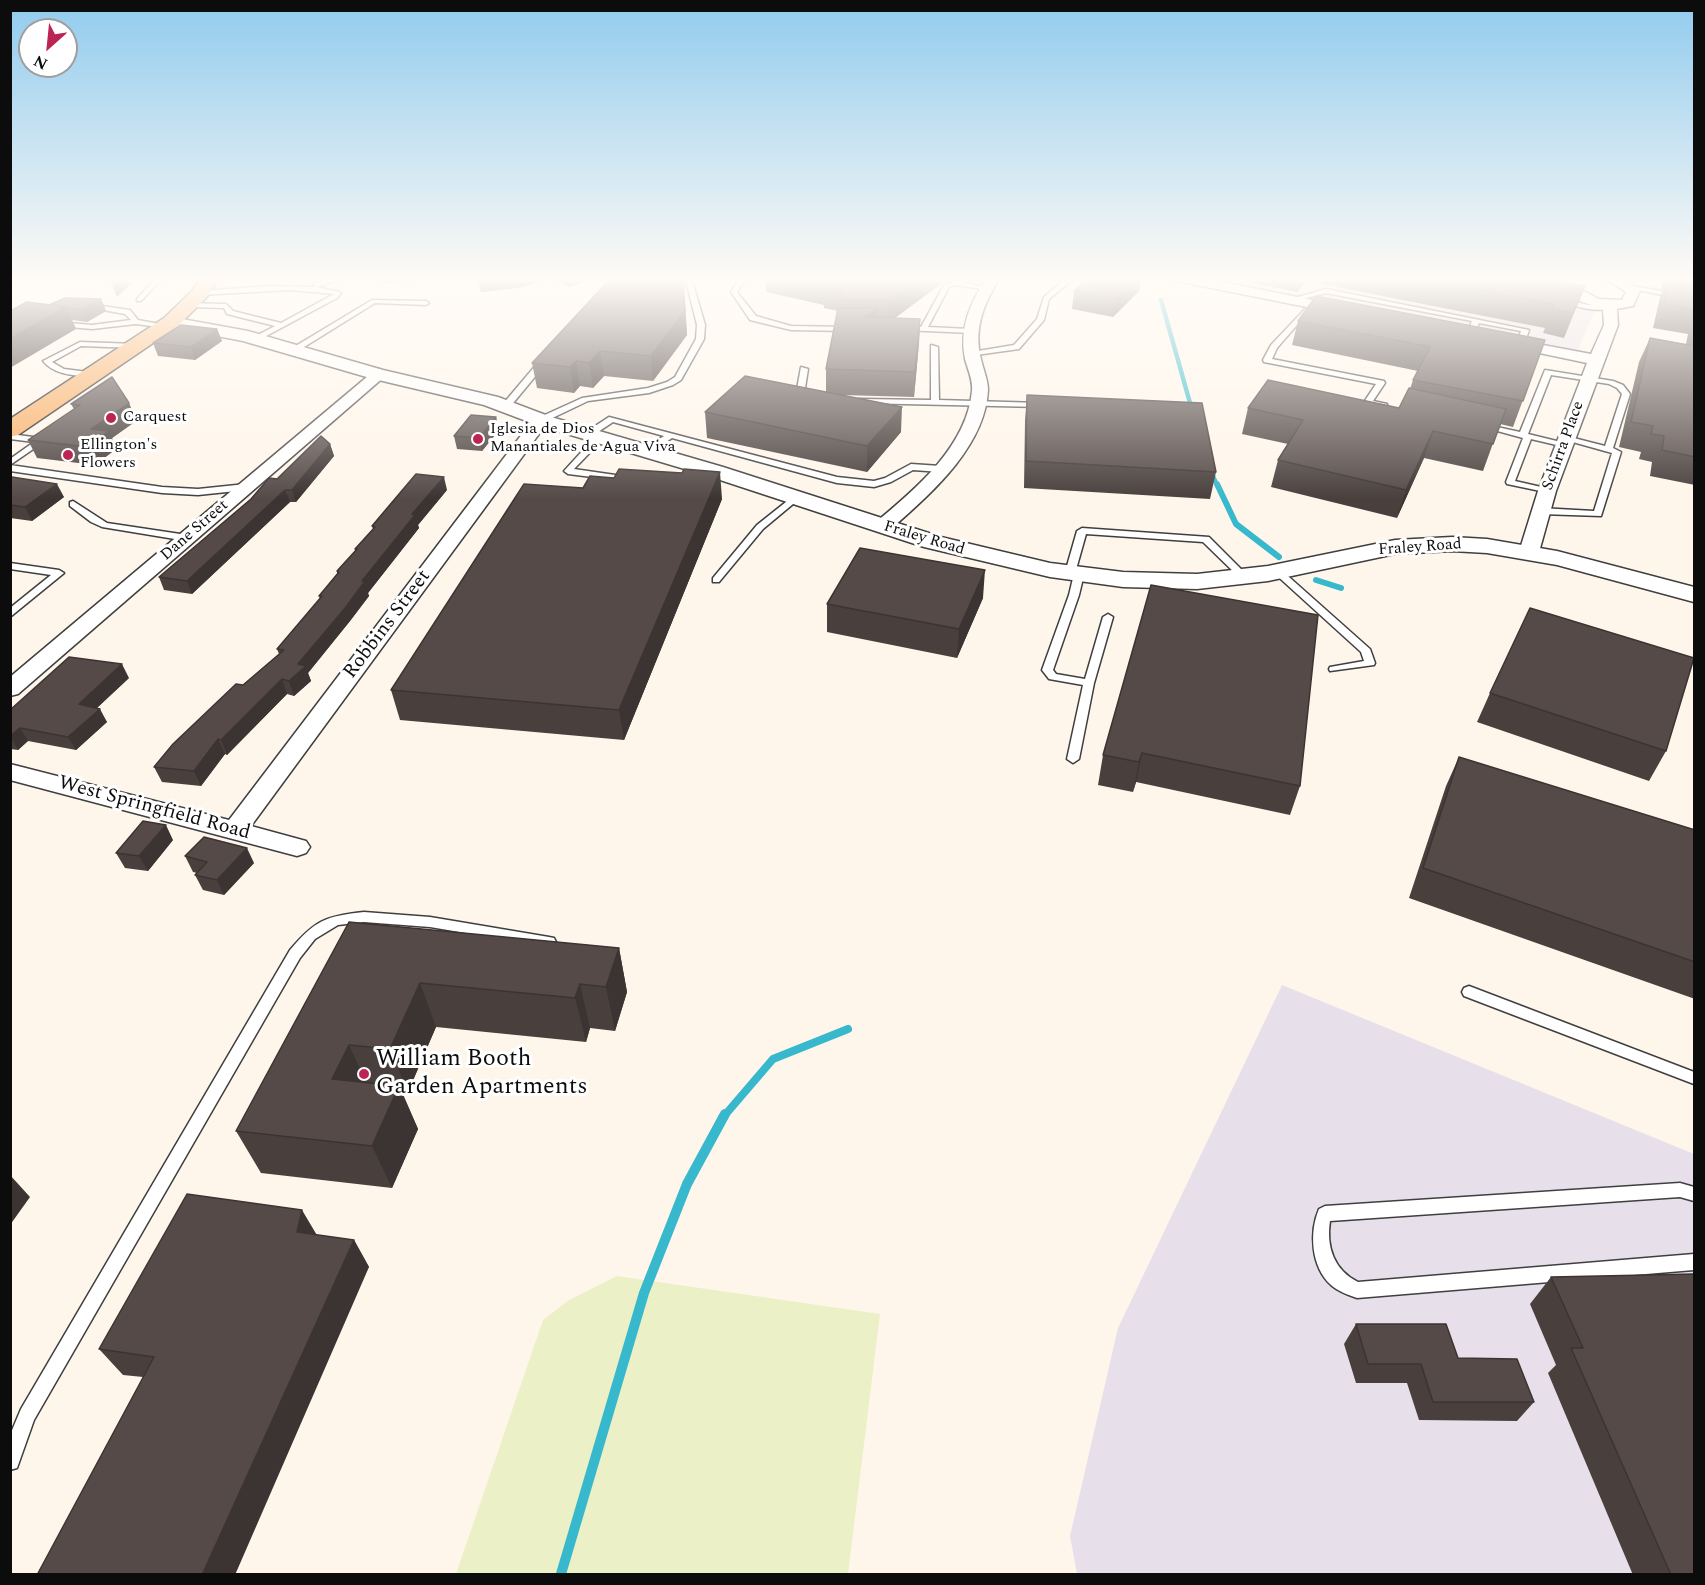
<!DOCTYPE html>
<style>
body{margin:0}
#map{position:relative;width:1705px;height:1585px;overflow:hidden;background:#fff6eb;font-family:Spectral,serif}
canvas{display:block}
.frame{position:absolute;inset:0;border:12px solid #0c0c0c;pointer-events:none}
.north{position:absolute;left:18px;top:18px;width:60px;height:60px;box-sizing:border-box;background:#fff;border:2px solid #9e9e9e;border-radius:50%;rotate:207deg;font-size:16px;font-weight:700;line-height:24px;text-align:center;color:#0c0c0c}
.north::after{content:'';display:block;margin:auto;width:21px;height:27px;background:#bb2553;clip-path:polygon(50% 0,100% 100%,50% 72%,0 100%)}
</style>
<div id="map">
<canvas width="1705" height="1585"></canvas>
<div class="frame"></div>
<div class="north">N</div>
</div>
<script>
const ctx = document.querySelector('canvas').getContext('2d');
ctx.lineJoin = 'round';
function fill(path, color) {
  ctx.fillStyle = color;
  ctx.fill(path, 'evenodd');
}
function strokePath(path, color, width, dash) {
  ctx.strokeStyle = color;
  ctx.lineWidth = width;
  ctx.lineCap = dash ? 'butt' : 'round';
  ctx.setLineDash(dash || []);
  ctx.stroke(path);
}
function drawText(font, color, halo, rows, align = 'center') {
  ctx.font = font + ' Spectral,serif';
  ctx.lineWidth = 6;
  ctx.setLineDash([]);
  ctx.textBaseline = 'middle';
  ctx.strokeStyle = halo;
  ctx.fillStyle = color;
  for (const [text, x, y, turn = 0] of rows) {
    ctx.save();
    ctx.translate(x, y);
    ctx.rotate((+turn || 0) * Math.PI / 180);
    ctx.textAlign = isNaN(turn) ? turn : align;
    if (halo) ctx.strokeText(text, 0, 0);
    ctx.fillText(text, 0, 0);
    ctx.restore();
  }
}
const industrial = new Path2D(`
 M1204,277h370l-8,16 30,14 -19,46z
 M1282,985l412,169v420h-617l-7,-38 48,-208z`);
const pitch = new Path2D(`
 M617,1276l263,38 -32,260h-392l87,-254 26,-20z`);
const streamFar3 = new Path2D(`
 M1161,300l31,110
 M1211,472l6,13`);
const streamFar2 = new Path2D(`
 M1217,484l19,40 43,33
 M1316,580l25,8`);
const streamFar1 = new Path2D(`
 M725,1115l48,-56 75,-30`);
const stream = new Path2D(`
 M561,1574l83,-281 43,-109 38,-70`);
const service = new Path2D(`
 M157,277h7l-23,24h-4v-2z
 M336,277h12l-31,10 23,5 1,1 -4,5 -82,44 -4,-2 1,-2 23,-12 -48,-12 -3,-6 -36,-1 -4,-2 4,-2 38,1 7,7 48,12 53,-29 -44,-4 -90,5 -3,-2 3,-2 70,-5 45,1 -1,-3z
 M395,277h34l-42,5 -3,-2z
 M685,277h6l14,48 -1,14 -23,41 -8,5 -24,8 -61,8 -44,21h-6v-4l44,-20 66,-10 19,-6 8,-5 21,-38 1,-14z
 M740,277h7l-10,15 19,24 35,10 58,1 4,2 -4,2 -58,-1 -41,-10 -19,-28z
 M1068,277h8l-27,22 -5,21 -25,29 -50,7v-4h3l42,-7 23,-26 7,-22z
 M955,281l35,7 -3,2 -32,-5 -6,2 -21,40 42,2 4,2 -1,2 -71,-3 -1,-2 4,-2 16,1 23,-42z
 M1628,285l66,12v4l-68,-13 -1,-1z
 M1326,289l203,41 -5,15 -4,2 -4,-2 5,-14 -42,-8 -5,12 -4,2 -4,-2 6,-14 -146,-28 -35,9 -3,-2z
 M1561,299l28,6h21l4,2c-16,7 -39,-1 -55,-5l-1,-1z
 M372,300l54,1 3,2 -3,2 -51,-2 -79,49 -7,-2z
 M88,304l42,6 8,10 32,6 -4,2 -30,-4 -44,5 -34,-3 -4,-2 4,-2 34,3 39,-5 -6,-6 -39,-7v-2z
 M1306,308l4,2 -33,38 -5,11 112,22 1,2 -12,18 14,3v4l-23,-6 12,-18 -112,-22 -1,-2 8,-15z
 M80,342l56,2 4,2 -4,2 -55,-2 -29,16 12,7 32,4 1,2 -4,2c-18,-2 -37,-1 -50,-16z
 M931,345l7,2 1,53 102,3 4,2 -4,2 -183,-4v-4h3l70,1z
 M541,359l7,2 -39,47h-6v-4z
 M801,367l7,2 -3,19 9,6v4h-6l-11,-9z
 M1545,370l68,11 10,4 7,9 -17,54 8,4 -20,64 -61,-2 -5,-3 5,-3 54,3 18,-58 -50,-14 4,-3 39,10 17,-52 -5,-6 -8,-4 -58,-9 -23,59 41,10 -4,3 -34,-8 -16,42 35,8v4l-43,-9 -1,-2 17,-44 -44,-12 4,-2 37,8z
 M609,417l228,60 37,4 11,-3 26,-14 30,2 4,3 -4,3 -28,-2 -22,12 -17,5 -37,-4 -165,-45 -21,14h-6v-4l19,-12 -51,-14 -21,14h-6v-4z
 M10,434l31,4 4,3 -35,24v-6l24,-17 -24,-3z
 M600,434l4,3 -1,2 -29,30 55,8 3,1v4l-64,-8 -4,-3 33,-36z
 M10,465l152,22 36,2 48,-5 4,3 -4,3 -48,5 -36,-2 -152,-22z
 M796,494l3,1v4l-36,30 -44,53h-6v-4l44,-53z
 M73,501l34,22 80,12 5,3 -5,3 -85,-14 -11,-5 -21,-16v-4z
 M1082,528l127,9 40,40 -2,2h-6l-38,-37 -117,-8 -11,39 4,-2 5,3 -5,21 -26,75 3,4 29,5 18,-62 5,-3 5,3 -19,66 -15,76 -6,4 -6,-4 16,-74 -34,-6 -7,-9 27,-75 5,-21 -4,2 -5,-3 12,-42z
 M10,563l49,7 5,3 -54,44v-9l41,-33 -41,-6z
 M1277,568l3,1 90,80 5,14 -1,2 -44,6 -1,-2 1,-2 34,-6 -3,-9 -87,-79v-4z
 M364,912l66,5 119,20 5,1 2,4 -2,4 -5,1 -119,-20 -66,-5 -26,3 -23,14 -15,19 -266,462 -17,48 -7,2v-35l11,-26 269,-459c25,-30 36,-34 74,-38z
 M1469,986l225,86v12l-230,-88 -2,-4 2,-4z
 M1680,1183l14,4v14l-14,-4 -350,24c-4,26 4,49 28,61l336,-28v16l-337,28c-9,-3 -19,-7 -26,-13 -20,-18 -22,-53 -12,-76l6,-3z`);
const minor = new Path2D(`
 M987,277h13c-16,27 -27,51 -19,82 2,10 7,21 7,31 -3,58 -59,105 -98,140h-14l-2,-4 2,-4c40,-33 91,-76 96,-131 1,-11 -4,-21 -7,-32 -6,-32 5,-55 22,-82z
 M1170,277h28l144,29 7,4 -7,4 -166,-33z
 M1556,277h14v7l29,15 23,1 4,-8 -24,-15h21l17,14 -7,15 -16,3 1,16 -62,166 -17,61 -3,4h-14l-3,-4 19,-61 49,-128 -76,-16 -7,-4 7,-4 80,15 13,-29 -1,-16 -21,-7 -24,-13z
 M379,369l5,2 3,3 -3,3 -366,317 -8,2v-19l364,-306z
 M541,415l6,2 2,3 -2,3 -296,403 55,15 4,6 -4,6 -9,3 -287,-76v-16l219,56 306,-403z`);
const tertiary = new Path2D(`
 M171,317l77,14 135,39 115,27 53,20 172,50 218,70 109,26 73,9 74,2 71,-8 127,-26 57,-3 35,2 70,12 137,36v15l-137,-37 -70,-12 -35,-2 -57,3 -127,27 -71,8 -74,-2 -73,-10 -126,-30 -216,-71 -171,-51 -53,-20 -114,-27 -127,-37 -78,-15 -3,-4 3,-4z`);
const primary = new Path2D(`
 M201,277h18l-12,20 -29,29 -160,109 -8,2v-18l154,-101 29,-28z`);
const wall = new Path2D(`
 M477,277h117l-24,10 -22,-9 -25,9 -42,5z
 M766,277h184l-55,41 25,1 -1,24 -5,54 -73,-2 60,37 -34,40 -160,-34 -2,-26 121,-20v-23l12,-58 -14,-3v-3l-58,-13z
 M1089,277h52l-2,14 -26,26 -41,-8 2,-18z
 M1238,277h300l47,9 -21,52 -21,-5 2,-5 -239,-47 -9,11 -60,-12z
 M1664,277h31v208l-45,-9 2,-14 -13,-3 2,-7 -22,-5 20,-85 11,-24 36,6 2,-10 -35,-6 7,-31 3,-8h-2z
 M101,299l5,12 -19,11 -15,-2 4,9 -27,-24z
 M685,303l2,32 -34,46 -49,-5 -11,12 -13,-2 -6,7 -37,-5 -5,-25z
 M1298,321l247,19 -32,87 -13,-3 -17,47 -59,-13 -27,60 -126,-31 7,-27 10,-16 -46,-10 6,-26h151l11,-19 3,-9 5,-9 -126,-26z
 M217,329l5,12 -27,19 -37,-4 -5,-13z
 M1027,395l189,77 -6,27 -186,-11 1,-68z
 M129,403l7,18 -24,17 4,11 -21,16 -58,-7 -9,-18 46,-31 -3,-5z
 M496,417l3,13 -17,21 -25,-2 -3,-13z
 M330,444l4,12 -38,46h-6l-98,92 -28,-4 -5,-13 92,-78 26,-20z
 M10,478l54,19 -32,24 -22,-3z
 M447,490l-29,35 1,3 -51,65 1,3 -19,25 -42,52 3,8 -17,15 -7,-2 -60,61 -2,-1 -24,32 -39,-4 -8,-15 89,-82 36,-31 -2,-5 43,-50 -1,-3 18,-22v-3l19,-20 -1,-2 18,-20 -1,-3z
 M722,499l-98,241 -224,-20 -9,-30z
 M1151,585l149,201 -10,29 -154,-33 -3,10 -35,-7 5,-30z
 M983,598l-26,60 -130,-26v-28z
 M129,678l-32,30 10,14 -31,28 -48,-9 -10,9 -8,-1v-39z
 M1490,693l176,58 -17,30 -172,-59z
 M1459,757l236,73v169l-286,-101 37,-112z
 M173,840l-25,31 -23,-3 -9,-15z
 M185,856l69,7 -30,32 -21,-5 -8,-15 2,-2 -4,-1z
 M349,922l270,26 8,44 -12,39 -25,-3 -4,14 -150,-15 -28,65h-6l16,37 -26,59 -131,-15 -25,-42z
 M354,1240l15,27 -226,110 -20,-2 -24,-26z
 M1551,1277l144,298h-62l-85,-202 8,-8 -26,-61z
 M1356,1324l102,34 76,44 -17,19 -98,-1 -12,-37h-51l-12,-39z`);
const shadedWall = new Path2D(`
 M116,277h22l-21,20 -6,-15z
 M478,277h70v1l-25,9 -42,5z
 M569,277h25l-24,10z
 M919,277h31l-63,47 1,-24z
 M1138,277h3l-2,14 -26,26 3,-18z
 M1301,277h6l-1,4 -9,11z
 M683,279l4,56 -34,46 -2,-25z
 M101,299l5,12 -19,11 -5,-12z
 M66,307l10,22 -66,39v-29z
 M877,308l-1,24 -11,-15z
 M920,319l-1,24 -5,54 1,-25z
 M217,329l5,12 -27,19 -4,-13z
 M600,351l4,25 -11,12 -4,-25z
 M576,361l4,25 -6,7 -4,-26z
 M129,403l7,18 -24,17 4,11 -21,16 -8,-18 4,-18z
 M902,407l-1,25 -34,40v-26z
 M496,417l3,13 -17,21 -3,-13z
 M1433,431l-9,27 -27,60 9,-28z
 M330,444l4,12 -38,46 -4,-12z
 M720,472l2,27 -98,241 -5,-30z
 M444,477l3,13 -29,35 1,3 -51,65 1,3 -19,25 -42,52 3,8 -17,15 -5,-15 9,-17 114,-150z
 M57,484l7,13 -32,24 -7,-14z
 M285,490l5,12 -98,92 -5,-13z
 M985,570l-2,28 -26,60 2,-29z
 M122,664l7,14 -43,40 -7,-14z
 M282,679l5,15 -60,61 -6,-15z
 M100,709l7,13 -31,28 -8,-13z
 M20,728l8,13 -10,9 -8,-14z
 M218,739l7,15 -24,32 -7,-15z
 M1142,753l-6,29 -3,10 6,-30z
 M166,825l7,15 -25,31 -9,-15z
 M247,848l7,15 -30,32 -7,-15z
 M619,948l8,44 -12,39 -9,-44z
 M420,983l16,44 -28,65 -18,-43z
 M580,984l10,44 -4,14 -11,-44z
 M349,1045l20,43 -37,-9z
 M399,1086l19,43 -26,59 -20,-42z
 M10,1175l20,22 -20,28z
 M302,1210l16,27 -21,-5z
 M354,1240l15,27 -134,308h-33z`);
const building = new Path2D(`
 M612,277h47l24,2 2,32 -34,45 -51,-5 -11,12 -13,-2 -6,6 -38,-4z
 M805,277h114l-31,23h-48l2,-11 -18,-4 4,-3z
 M1089,277h49l-22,22 -42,-8z
 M1411,277h127l47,9 -12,27 -21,-4 2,-5z
 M1669,277h18l8,2v31l-31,-6z
 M1316,296l229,44 -22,61 -110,-21 17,-33 -132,-26z
 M65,298l36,1 -19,11 -33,-5z
 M27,302l39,5 -56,32v-28z
 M838,308h39l-12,9 55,2 -5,53 -89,-3z
 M181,325l36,4 -26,18 -38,-4z
 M1695,336v121l-33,-7 2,-14 -13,-2 2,-8 -22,-4 19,-84 43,8z
 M745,376l157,31 -35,39 -162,-34z
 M112,377l17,26 -38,26 18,2 -22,16 -59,-7 52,-35 -9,-1z
 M1268,380l131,28 10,-20 97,21 -13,35 -60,-13 -27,59 -128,-30 25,-40 -55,-12z
 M1027,395l175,8 14,69 -190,-11z
 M471,415l25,2 -17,21 -25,-2z
 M321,436l9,8 -38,46h-7l-98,91 -28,-4 92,-78 18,-21 8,1z
 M619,469l63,4 2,-4 36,3 -101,238 -228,-20 133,-206 59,4 7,-12 24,2z
 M416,474l28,3 -32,37 3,1 -53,66h3l-19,26 -48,57 8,2 -17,15 -7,-2 -61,61 -3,-1 -24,32 -40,-4 19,-23 63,-60 7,1 41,-35 -7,-1 45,-53h-3l20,-24 -2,-1 20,-22h-2l20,-22 -3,-1z
 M12,477l45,7 -32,23 -15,-2v-27z
 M860,548l125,22 -26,59 -132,-25z
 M1151,585l167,30 -18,171 -158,-33 -3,9 -36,-7z
 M1530,608l164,50 -28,93 -176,-58z
 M69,657l53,7 -43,40 21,5 -32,28 -48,-9 -10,8v-26z
 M1459,757l236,73v132l-272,-94z
 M143,821l23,4 -27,31 -23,-3z
 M204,837l43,11 -30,32 -22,-5 12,-13 -22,-6z
 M349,922l270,26 -13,39 -26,-3 -5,14 -155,-15 -30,66 -41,-4 -17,34 67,7 -27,60 -136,-15z
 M187,1194l115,16 -5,22 57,8 -152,335h-165l117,-218 -55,-8z
 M1695,1274v301h-24l-100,-227h12l-32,-71z
 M1356,1324h90l12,34 59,1 17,43h-101l-12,-38h-53z`);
const markers = [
 [111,418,6,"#bb2553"],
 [478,439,6,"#bb2553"],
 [68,455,6,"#bb2553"],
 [364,1074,6,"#bb2553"]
];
const farPoinames = [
 ["Carquest",123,418],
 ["Iglesia de Dios",490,430],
 ["Manantiales de Agua Viva",490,448],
 ["Ellington's",80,446],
 ["Flowers",80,464]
];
const farStreetnames = [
 ["Schirra Place",1564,446,-70],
 ["Dane Street",195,531,-41],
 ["Fraley Road",924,539,17],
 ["Fraley Road",1420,548,-4]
];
const streetNames = [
 ["Robbins Street",388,625,-53],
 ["West Springfield Road",154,809,15]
];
const nearPoinames = [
 ["William Booth",376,1060],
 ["Garden Apartments",376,1088]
];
fill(industrial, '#e7e0eb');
fill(pitch, '#ecf0c7');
strokePath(streamFar3, '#38b8cc', 4.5);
strokePath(streamFar2, '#38b8cc', 6);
strokePath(streamFar1, '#38b8cc', 8);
strokePath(stream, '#38b8cc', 10);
strokePath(service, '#3f3f3f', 3);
strokePath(minor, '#3f3f3f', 3);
strokePath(tertiary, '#3f3f3f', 3);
strokePath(primary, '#1d1d1d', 3);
fill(service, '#fff');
fill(minor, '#fff');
fill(tertiary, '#fff');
fill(primary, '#f8ac62');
fill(wall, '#49403e');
fill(shadedWall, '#3c3432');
fill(building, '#554a48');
strokePath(building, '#3c3432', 1.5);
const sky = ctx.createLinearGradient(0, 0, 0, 499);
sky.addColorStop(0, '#91cbee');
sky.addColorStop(0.56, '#fffbf6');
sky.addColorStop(1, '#fffbf600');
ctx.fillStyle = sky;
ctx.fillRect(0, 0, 1705, 499);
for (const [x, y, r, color] of markers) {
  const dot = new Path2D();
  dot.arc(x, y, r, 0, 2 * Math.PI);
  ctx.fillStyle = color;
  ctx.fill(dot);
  strokePath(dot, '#fff', 2);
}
drawText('16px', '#0c0c0c', '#fff', farPoinames, 'left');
drawText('16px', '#0c0c0c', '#fff', farStreetnames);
drawText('20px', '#0c0c0c', '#fff', streetNames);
drawText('24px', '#0c0c0c', '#fff', nearPoinames, 'left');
</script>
